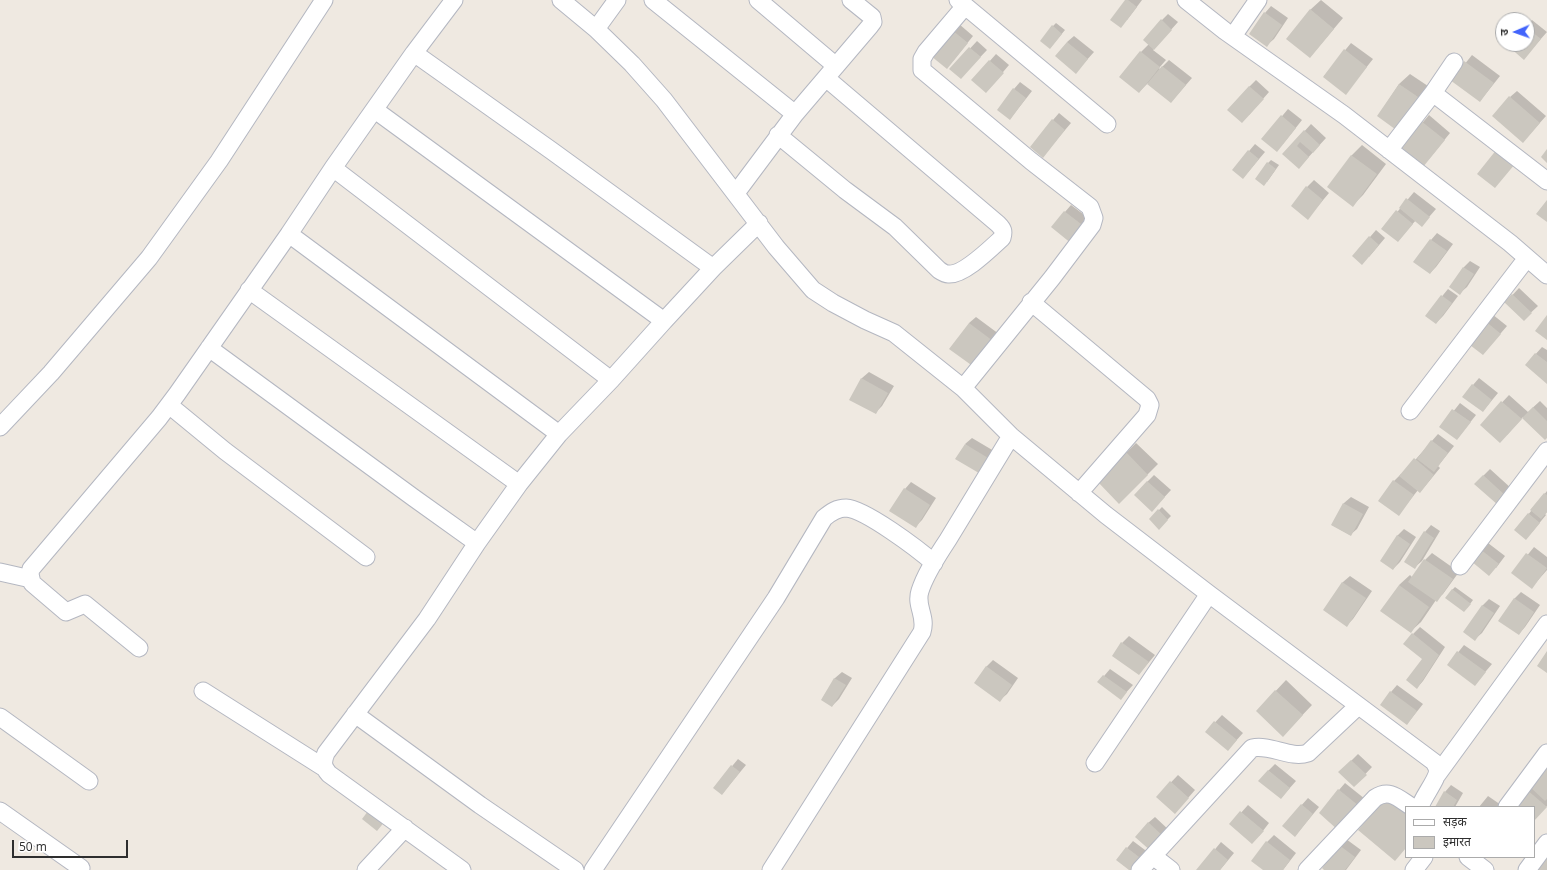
<!DOCTYPE html>
<meta charset="utf-8">
<style>
body{margin:0}
#map{position:relative;width:1547px;height:870px;overflow:hidden;background:#efe9e1;font-family:"Open Sans","Noto Sans Devanagari",sans-serif}
canvas{display:block}
.legend{position:absolute;left:1405px;top:806px;width:130px;height:52px;box-sizing:border-box;background:#fff;border:1px solid #ababab;margin:0;padding:5px 7px;list-style:none;font-size:12px;color:#2e2e2e}
.legend li{display:flex;align-items:center;gap:8px;height:20px}
.legend b{width:20px;border:1px solid #ababab}
.north{position:absolute;left:1495px;top:12px;width:40px;height:40px;box-sizing:border-box;background:#fff;border:1px solid #ababab;border-radius:50%;rotate:268deg;font-size:11px;font-weight:700;line-height:16px;text-align:center;color:#2e2e2e}
.north::after{content:'';display:block;margin:auto;width:14px;height:18px;background:#4264fb;clip-path:polygon(50% 0,100% 100%,50% 72%,0 100%)}
.scale{position:absolute;left:12px;top:840px;width:116px;height:18px;box-sizing:border-box;border:2px solid #2e2e2e;border-top:0;padding-left:5px;font-size:12px;line-height:14px;white-space:nowrap;color:#2e2e2e;-webkit-text-stroke:3px #fff;paint-order:stroke}
</style>
<div id="map">
<canvas width="1547" height="870"></canvas>
<ul class="legend">
<li><b style="height:5px;background:#fff"></b>सड़क</li>
<li><b style="height:11px;background:#cbc7bf"></b>इमारत</li>
</ul>
<div class="north">उ</div>
<div class="scale">50 m</div>
</div>
<script>
const ctx = document.querySelector('canvas').getContext('2d');
ctx.lineJoin = 'round';
function fill(path, color) {
  ctx.fillStyle = color;
  ctx.fill(path, 'evenodd');
}
function strokePath(path, color, width, dash) {
  ctx.strokeStyle = color;
  ctx.lineWidth = width;
  ctx.lineCap = dash ? 'butt' : 'round';
  ctx.setLineDash(dash || []);
  ctx.stroke(path);
}
const shadow = new Path2D(`
 M1127,0h15l-15,20z
 M1321,0l22,18 -33,39v-47z
 M1271,6l17,12 -14,21 -7,6 -2,-32z
 M1168,14l10,8 -25,28 13,10 -7,8 1,1 9,-9 23,18 -21,24 -23,-19 -9,9 2,-40 8,-8 13,-24z
 M1532,20l15,12 -23,26 -13,-14h16v-19z
 M1056,23l9,7 -15,18 3,-22z
 M959,24l14,12 -20,25 -21,-5z
 M1074,36l20,16 -18,20 -9,-30z
 M977,41l10,9 -20,21 -16,-2z
 M1351,43l22,16 -27,34 -22,-17z
 M996,54l13,11 -17,20 -19,-5z
 M1472,55l28,21 -20,25 -28,-21z
 M1410,74l21,14 -32,42 -21,-14 21,-32z
 M1256,80l13,12 -20,23v-28z
 M1020,82l12,9 -22,28 4,-30z
 M1517,91l29,25 -17,19 -19,-38z
 M1288,109l14,11 -19,24 -20,-5z
 M1059,113l12,10 -28,33 10,-36z
 M1429,115l21,18 -21,26 -28,-11z
 M1311,124l15,14 -21,23 -21,-7z
 M1255,144l10,8 -22,26 -10,-8z
 M1362,145l24,19 -23,31 -10,10 -25,-18 24,-32z
 M1271,160l8,5 -12,17 1,-19z
 M1314,180l15,13 -21,25 -1,-31z
 M1414,192l22,17 -14,16 -6,-5 -18,21 -15,-12z
 M1071,205l20,15 -13,16 -26,-9z
 M1376,230l9,8 -16,19 1,-20z
 M1437,233l16,11 -17,23 -6,6 1,-33z
 M1470,261l10,6 -13,20 -7,6 4,-26z
 M1519,288l19,18 -14,13 -18,-17z
 M1448,289l10,7 -15,20 -7,7 -10,-7z
 M1492,314l15,12 -18,21 -21,-5z
 M976,317l23,17 -25,32 -5,-43z
 M1542,347l5,3v32l-21,-17z
 M869,372l25,14 -12,20 -7,7 -24,-14 11,-21z
 M1479,378l19,15 -15,18 -10,-26z
 M1509,395l19,17 12,-11 7,7v29l-24,-20 -16,18 -26,-10z
 M1460,403l16,12 -19,24 -16,-12z
 M1438,434l16,12 -16,20 2,2 -14,17 -6,7 -2,-2 -19,24 -5,-33 7,-7 1,1z
 M972,438l27,16 -9,14 -25,-24z
 M1136,443l22,21 -39,39 -21,-22z
 M1490,469l22,20 -8,8 -21,-21z
 M1154,475l17,15 -13,14 -11,-22z
 M911,482l25,16 -14,22 -7,7 -10,-38z
 M1547,491v21l-2,2 1,1 -14,17 -16,-2z
 M1351,497l18,10 -12,22 -7,6 -18,-10 12,-22z
 M1162,507l9,9 -12,12 -9,-9z
 M1431,525l9,6 -18,30 -7,6 10,-35z
 M1404,529l12,8 -16,25 -7,7 4,-33z
 M1488,543l17,13 -9,12 -24,-7z
 M1534,547l13,10v13l-15,17 -19,-14z
 M1432,553l27,19 -16,22 -7,6 -15,22 -11,10 -11,-47 11,-10 3,3 12,-18z
 M1350,576l22,15 -19,28 -6,6 -23,-15 19,-28z
 M1455,587l18,13 -6,8 -15,-18z
 M1521,592l19,13 -15,22 -6,7 -5,-35z
 M1489,599l11,7 -18,27 -7,6 7,-33z
 M1420,627l25,20 -22,34 -6,7 6,-30 -10,-24z
 M1129,636l26,19 -16,19 -17,-31z
 M1464,645l28,19 -17,20 -27,-19z
 M993,660l25,18 -11,16 -7,6 -14,-33z
 M1110,669l23,16 -12,13 -22,-16z
 M842,672l10,6 -13,21 -7,7 -10,-7 13,-21z
 M1286,680l26,25 -19,20 -36,-14z
 M1397,685l26,19 -16,20 -16,-32z
 M1222,715l21,18 -9,10 -28,-11z
 M1358,754l14,13 -18,19 -14,-14z
 M738,759l8,6 -24,29 -8,-6z
 M1275,764l21,17 -15,17 -13,-27z
 M1547,765v41l-13,14v-13h-17z
 M1178,775l17,15 -14,16 -24,-9z
 M1345,783l20,16 -26,30v-39z
 M1451,785l12,8 -8,14h-19l9,-15z
 M1488,796l16,11h-25z
 M1308,798l11,9 -24,29 -12,-10z
 M1248,805l21,18 -10,13 -28,-12z
 M1155,817l15,14 -18,20 -4,-28z
 M1274,835l22,18 -13,17h-18l2,-28z
 M1346,839l15,11 -15,20h-20l-3,-2z
 M1133,841l16,12 -19,17 -13,-10z
 M1221,842l13,11 -14,17h-22z`);
const building = new Path2D(`
 M1125,0h3l9,7 -16,21 -11,-8z
 M1310,9l24,20 -24,29 -24,-19z
 M1264,12l18,13 -15,22 -18,-13z
 M1161,19l11,11 -18,20 -11,-10z
 M1052,25l10,9 -12,15 -10,-8z
 M1527,28l14,11 -17,21 -16,-14 2,-2h17z
 M952,30l16,13 -21,26 -16,-13z
 M1067,42l21,17 -12,15 -21,-18z
 M969,47l12,10 -20,22 -12,-10z
 M1344,49l23,18 -21,28 -23,-18z
 M1140,51l20,16 -21,26 -20,-16z
 M989,60l15,13 -18,20 -15,-13z
 M1464,61l30,22 -14,19 -30,-22z
 M1162,66l24,19 -15,18 -24,-19z
 M1399,84l22,15 -22,33 -22,-16z
 M1249,86l15,13 -22,24 -15,-13z
 M1013,88l13,10 -16,22 -13,-10z
 M1509,96l31,27 -17,20 -31,-27z
 M1281,115l15,13 -19,24 -16,-13z
 M1052,119l13,11 -22,28 -13,-11z
 M1421,121l24,19 -22,27 -23,-19z
 M1304,130l16,15 -7,8 -13,-11 -3,4 12,11 -10,12 -17,-15z
 M1497,149l18,15 -20,24 -18,-14z
 M1547,149v14l-6,-6z
 M1248,150l11,9 -16,20 -11,-9z
 M1351,155l26,19 -24,33 -26,-20z
 M1267,162l9,7 -12,17 -9,-7z
 M1306,186l17,14 -15,20 -17,-14z
 M1406,198l24,19 -8,10 -23,-19z
 M1547,200v22l-11,-8z
 M1396,210l17,14 -15,18 -17,-13z
 M1064,211l21,16 -13,17 -21,-17z
 M1369,236l10,9 -17,20 -10,-9z
 M1430,239l17,12 -17,23 -17,-12z
 M1463,267l11,7 -14,21 -11,-8z
 M1512,294l20,19 -8,8 -20,-19z
 M1441,295l11,8 -16,21 -11,-8z
 M1547,315v25l-12,-9z
 M1484,320l17,14 -18,21 -17,-13z
 M969,323l24,18 -19,26 -25,-18z
 M1535,353l12,9v22l-22,-19z
 M861,378l27,15 -12,21 -27,-14z
 M1472,384l20,16 -9,12 -21,-15z
 M1501,401l21,18 -22,24 -20,-18z
 M1533,407l14,14v17l-2,2 -23,-22z
 M1452,409l19,13 -14,18 -18,-13z
 M1431,440l17,13 -14,19 -17,-13z
 M965,444l28,17 -9,15 -29,-17z
 M1126,452l22,23 -29,29 -22,-23z
 M1414,458l20,17 -14,18 -21,-17z
 M1483,475l23,21 -8,9 -24,-21z
 M1393,480l21,15 -15,21 -21,-15z
 M1147,481l18,16 -13,15 -18,-17z
 M904,488l26,17 -14,23 -27,-17z
 M1544,493l3,2v17l-6,7 -11,-9z
 M1343,503l20,11 -12,22 -20,-11z
 M1158,509l10,11 -9,10 -10,-11z
 M1528,513l12,10 -14,17 -12,-10z
 M1424,531l10,7 -19,31 -11,-7z
 M1397,535l13,9 -17,26 -13,-9z
 M1480,549l19,15 -10,12 -18,-15z
 M1526,553l21,15 -15,21 -21,-16z
 M1424,559l29,20 -16,23 -29,-20z
 M1342,582l24,16 -19,29 -24,-17z
 M1399,585l30,22 -18,26 -31,-22z
 M1452,589l19,15 -7,8 -19,-14z
 M1514,598l20,14 -15,23 -21,-14z
 M1482,605l12,8 -19,28 -12,-9z
 M1412,633l27,22 -22,34 -11,-9 16,-21 -19,-15z
 M1121,642l28,20 -10,13 -27,-19z
 M1457,651l29,21 -11,14 -28,-21z
 M1547,651v22l-10,-7z
 M986,666l26,19 -12,17 -26,-19z
 M1103,675l24,17 -6,8 -24,-18z
 M834,678l12,7 -14,22 -11,-7z
 M1275,690l28,25 -20,22 -27,-26z
 M1390,691l27,20 -10,14 -27,-20z
 M1214,721l23,19 -9,11 -23,-19z
 M1351,760l16,15 -13,12 -16,-15z
 M731,765l9,7 -18,23 -9,-7z
 M1547,765v34l-2,2 -17,-16z
 M1268,770l22,18 -9,11 -23,-18z
 M1170,781l19,17 -14,16 -19,-17z
 M1338,789l21,17 -20,25 -20,-18z
 M1526,789l21,18 -13,14v-14h-18z
 M1444,791l13,9 -4,7h-18z
 M1387,796l19,16v36l-11,13 -37,-31z
 M1301,804l12,10 -18,23 -13,-11z
 M371,807l15,13 -9,11 -15,-12z
 M1240,811l24,20 -12,13 -23,-20z
 M1148,822l17,16 -13,14 -17,-15z
 M1266,841l24,19 -7,10h-20l-12,-9z
 M1547,844v26h-18z
 M1339,845l16,12 -10,13h-21l-2,-2z
 M1126,847l17,13 -7,10h-7l-13,-10z
 M1214,848l14,12 -8,10h-24z`);
const minor = new Path2D(`
 M561,0l35,29 36,35 32,36 112,147 37,43 20,13 32,17 29,13 69,55 48,48 95,79 103,79 225,168c1,2 2,3 3,6 3,9 -14,28 -17,39
 M653,0l142,114
 M758,0l78,66
 M958,0l149,124
 M1186,0l39,31 119,84 166,128 37,32
 M596,29l21,-29
 M1233,36l25,-36
 M414,53l138,98 161,117 -49,53
 M1433,93l114,88
 M375,110l289,211 -53,59
 M778,135l67,55 50,37 44,43c3,2 6,4 9,4 15,2 43,-26 54,-36 2,-7 1,-9 -4,-14l-172,-146
 M1389,150l44,-57 21,-31
 M333,168l278,212 -52,54
 M736,193l59,-79 75,-88 3,-4 -1,-5 -21,-17
 M713,268l46,-45
 M249,290l270,194 40,-50 -270,-200
 M1031,302l116,97 3,6 -3,10 -68,78
 M209,348l205,150 63,45
 M963,388l89,-110 40,-53 2,-7 -4,-11 -59,-46 -109,-91v-11l4,-7 39,-46
 M169,405l56,46 141,106
 M1410,411l117,-153
 M0,427l51,-54 98,-115 70,-97 105,-161
 M1460,566l87,-115
 M0,572l31,7
 M139,648l-54,-44 -19,8 -34,-29 -2,-9 1,-5 128,-151 18,-24 112,-160 44,-66 81,-115 40,-53
 M203,691l120,76
 M355,714l125,91 95,65
 M0,717l89,64
 M1095,763l114,-169
 M1437,775l110,-151
 M1507,807l40,-54
 M0,811l81,57
 M1153,856l18,14
 M1468,857l17,13
 M366,870l39,-42
 M462,870l-133,-96c-6,-7 -7,-11 -3,-21l101,-134 50,-76 42,-59
 M593,870l183,-272 48,-80c7,-6 13,-10 22,-10 19,1 72,41 88,55
 M771,870l151,-238c5,-16 -7,-26 -2,-41 6,-19 19,-37 29,-53 21,-34 41,-68 62,-102
 M1140,870l112,-122c19,-4 38,11 56,5l50,-47
 M1307,870l68,-72c15,-10 24,1 37,9
 M1414,870l10,-13
 M1527,870l20,-27`);
fill(shadow, '#0003');
fill(building, '#cbc7bf');
strokePath(minor, '#b4b7c1', 19);
strokePath(minor, '#fff', 17);
</script>
